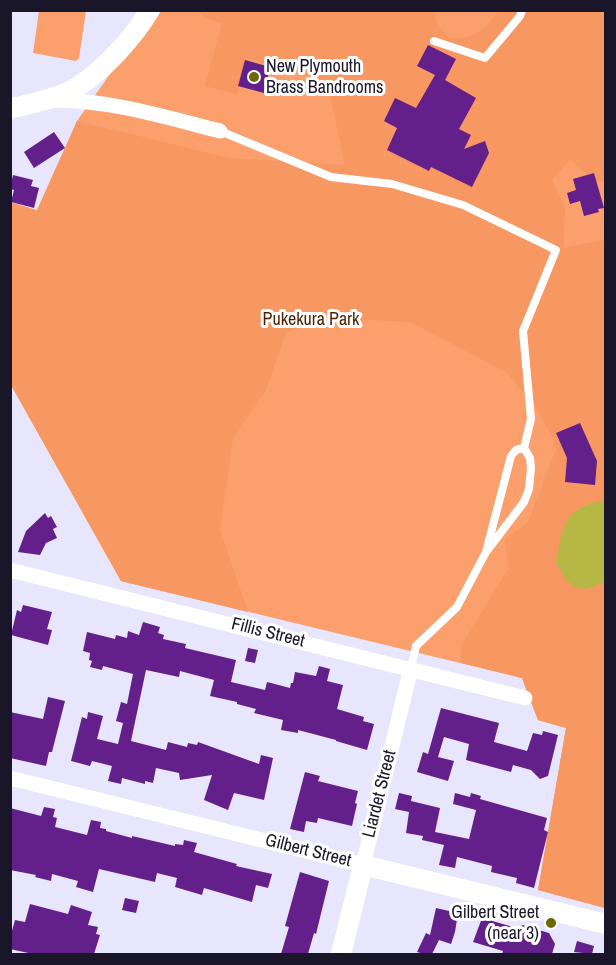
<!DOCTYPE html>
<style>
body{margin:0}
#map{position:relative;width:616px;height:965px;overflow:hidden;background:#e8e6fd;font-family:"Archivo Narrow",sans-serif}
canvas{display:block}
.frame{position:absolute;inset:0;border:12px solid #191629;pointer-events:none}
</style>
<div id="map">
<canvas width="616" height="965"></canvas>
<div class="frame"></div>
</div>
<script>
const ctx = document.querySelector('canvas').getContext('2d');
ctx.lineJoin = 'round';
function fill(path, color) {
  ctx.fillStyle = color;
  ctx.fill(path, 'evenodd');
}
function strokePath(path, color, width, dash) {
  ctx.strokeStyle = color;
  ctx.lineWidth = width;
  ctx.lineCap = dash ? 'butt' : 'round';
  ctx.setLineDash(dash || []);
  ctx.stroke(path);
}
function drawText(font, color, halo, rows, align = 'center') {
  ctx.font = font + ' "Archivo Narrow",sans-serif';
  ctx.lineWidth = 6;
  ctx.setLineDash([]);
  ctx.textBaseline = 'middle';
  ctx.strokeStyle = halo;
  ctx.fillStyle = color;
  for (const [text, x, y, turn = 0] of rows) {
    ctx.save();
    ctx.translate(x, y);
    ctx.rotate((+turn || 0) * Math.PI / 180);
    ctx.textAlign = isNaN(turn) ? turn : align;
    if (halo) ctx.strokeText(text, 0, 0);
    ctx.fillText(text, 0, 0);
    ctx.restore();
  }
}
const green = new Path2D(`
 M39,11h47l-7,47 -3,3 -43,-8z
 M154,11h451v897l-67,-18 28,-162 -28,-8 -16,-42 -401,-97 -110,-196 -1,-183 27,8 40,-89z`);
const forest = new Path2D(`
 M199,11h237c-3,12 6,19 14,27 24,2 35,-8 48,-27h107v169l-8,2 -2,-9 -8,1 -17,-15 -18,21 13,27 -2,41 42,-8v260l-15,2 -15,8 11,80 19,-8v326l-67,-18 28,-162 -28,-8 -16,-42 -60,-15 -1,-17 47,-77 -3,-30 23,-17 29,-75 -22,-41 -29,-34 -96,-50 -76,-4 -48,14 -20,58 -33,49 -13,91 28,82 -127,-31 -110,-196 -1,-183 27,9 40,-90 152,37 116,7 -18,-84 -81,-23 -9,36 -32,-8 17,-63 -17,-5z`);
const water = new Path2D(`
 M605,500v82c-30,13 -32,8 -49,-19 6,-36 9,-57 49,-63z`);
const building = new Path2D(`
 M428,45l28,14 -11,21 31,18 -17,31 12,6 -7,14 21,-8 4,12 -17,34 -41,-20 -2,4 -42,-21 10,-22 -13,-7 11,-23 21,10 19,-33 -18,-9z
 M245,60l25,7 -6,26 -26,-7z
 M54,132l11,16 -31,20 -10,-16z
 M594,173l10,35 -6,1 1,3 -15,4 -4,-15 -10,3 -3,-11 9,-3 -3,-11z
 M13,175l20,5 -2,6 8,2 -5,20 -23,-6 3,-12 -4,-1z
 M580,423l17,38 -2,24 -30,-3 2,-24 -11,-25z
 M45,513l3,5 3,-2 6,11 -4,2 4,9 -11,5 -6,12 -22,-3 8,-21z
 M23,605l29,7 -5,17 5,1 -4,15 -37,-10 6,-25 4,2z
 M143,622l17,5 -2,6 6,2 -1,4 23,5 -1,4 51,12 -5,22 34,8 2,-8 23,6 1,-5h2l2,-11 21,4 3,-10 11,3 -3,12 16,4 -6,24 27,8 -1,4 11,3 -7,26 -31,-9v-1l-38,-10v3l-17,-3 2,-10 -29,-7 2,-4 -19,-5v-2l-27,-6 4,-16 -34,-9 -1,6 -33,-7 -15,71 35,9 2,-8 19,5 1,-4 9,2 1,-3 61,22 2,-9 12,3 -9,42 -30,-7 -6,17 -24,-10 8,-25 -32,5 -1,-7 -23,-5 -3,15 -8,-2v3l-23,-6 -1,6 -13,-3 4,-15 -20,-5 -2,5 -19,-5 11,-44 5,2 1,-7 15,4 -6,23 21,5 5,-21 -7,-2 5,-19 6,2 6,-30 -30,-8 -1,4 -12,-3 2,-6 -3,-1 1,-7 -7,-2 4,-19 28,7 1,-4 11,3 1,-7 11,4z
 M248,648l10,2 -3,13 -10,-2z
 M48,697l17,4 -13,51h-3l-3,14 -36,-8v-46l33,7z
 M441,708l58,15 -5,19 33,9 6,-18 9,2 1,-4 15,4 -10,41 -8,3 -9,-9 -18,-5 -2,7 -45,-12 3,-16 -25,-7 -6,20 16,4 -6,20 -31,-9 6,-20 5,2z
 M305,772l15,4 -2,5 40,10 -3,12 2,1 -5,22 -34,-8 -1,5 -11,-2 -2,11 -14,-3z
 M399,793l13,3 -1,5 29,7 -5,24 34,7 7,-29 -23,-6 2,-11 15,4 1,-4 10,3 -1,3 67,19 -3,12 4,2 -14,56 -18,-5 1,-5 -26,-6 1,-6 -35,-9 -2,11 -16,-3 5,-20 -22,-5 1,-4 -17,-3 3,-21 -14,-3z
 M44,807l11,2 -2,8 4,1 -2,9 32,8 4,-15 10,2 -1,6 6,1v2l26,7v-2l43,10v-2l8,1 1,-5 13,3 -3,9 43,12 -1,2 36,8 -4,14 -12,-3 -4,17 -48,-14 -2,7 -27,-8 2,-9 -20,-5 -2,9 -56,-13 -6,23 -17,-5 2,-6 -26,-7 -1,7 -16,-4 1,-2 -26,-5v-62l31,8z
 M300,872l29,9 -13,53 -2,-1 -6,21h-27l8,-27 -4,-1z
 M125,898l14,3 -3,12 -14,-3z
 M30,904l38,10 3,-9 21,7 -4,13 10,2 -2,7 4,1 -6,19h-61l-23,-5v-11l5,-18 10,2z
 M436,908l22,5 -3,19 -4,12 -12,-4 -7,14h-8l-7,-2 9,-19 4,2z
 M482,918l38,11 2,-4 27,8 6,11 -3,10h-50l1,-3 -30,-9z
 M577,941l17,5 -2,8 -18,-2z`);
const service = new Path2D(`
 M434,41l51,17 35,-42 2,-6
 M220,131l111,46 61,7 71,21 93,45 -33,81 8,88 -7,29
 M411,668l5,-22 41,-39 29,-55 38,-50 5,-13 2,-21 -1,-10 -6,-10 -8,2 -5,6 -25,96`);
const minor = new Path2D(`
 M53,100c57,0 112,17 167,31
 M10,570l515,128
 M10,778l353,87 48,-197`);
const tertiary = new Path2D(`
 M10,109c22,-6 47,-10 67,-22 26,-16 57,-50 73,-77
 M341,954l22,-89 243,59`);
const markers = [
 [254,77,6,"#6a6905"],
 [551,923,6,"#6a6905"]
];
const poiNames = [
 ["New Plymouth",266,67],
 ["Brass Bandrooms",266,88],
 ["Gilbert Street",539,913,"right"],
 ["(near 3)",539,934,"right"]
];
const parkNames = [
 ["Pukekura Park",311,320]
];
const streetNames = [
 ["Fillis Street",268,633,14],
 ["Liardet Street",380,794,-76],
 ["Gilbert Street",308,851,14]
];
fill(green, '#fb9f6c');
fill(forest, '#f79761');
fill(water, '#b7b745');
fill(building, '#63208b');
strokePath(service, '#fff', 8);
strokePath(minor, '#fff', 15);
strokePath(tertiary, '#fff', 20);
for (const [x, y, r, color] of markers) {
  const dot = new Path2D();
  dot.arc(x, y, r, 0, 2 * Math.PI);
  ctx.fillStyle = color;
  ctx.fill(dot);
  strokePath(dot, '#fff', 2);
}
drawText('18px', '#191629', '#fff', poiNames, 'left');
drawText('18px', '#4d1f01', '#fff', parkNames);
drawText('18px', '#191629', '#fff', streetNames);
</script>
